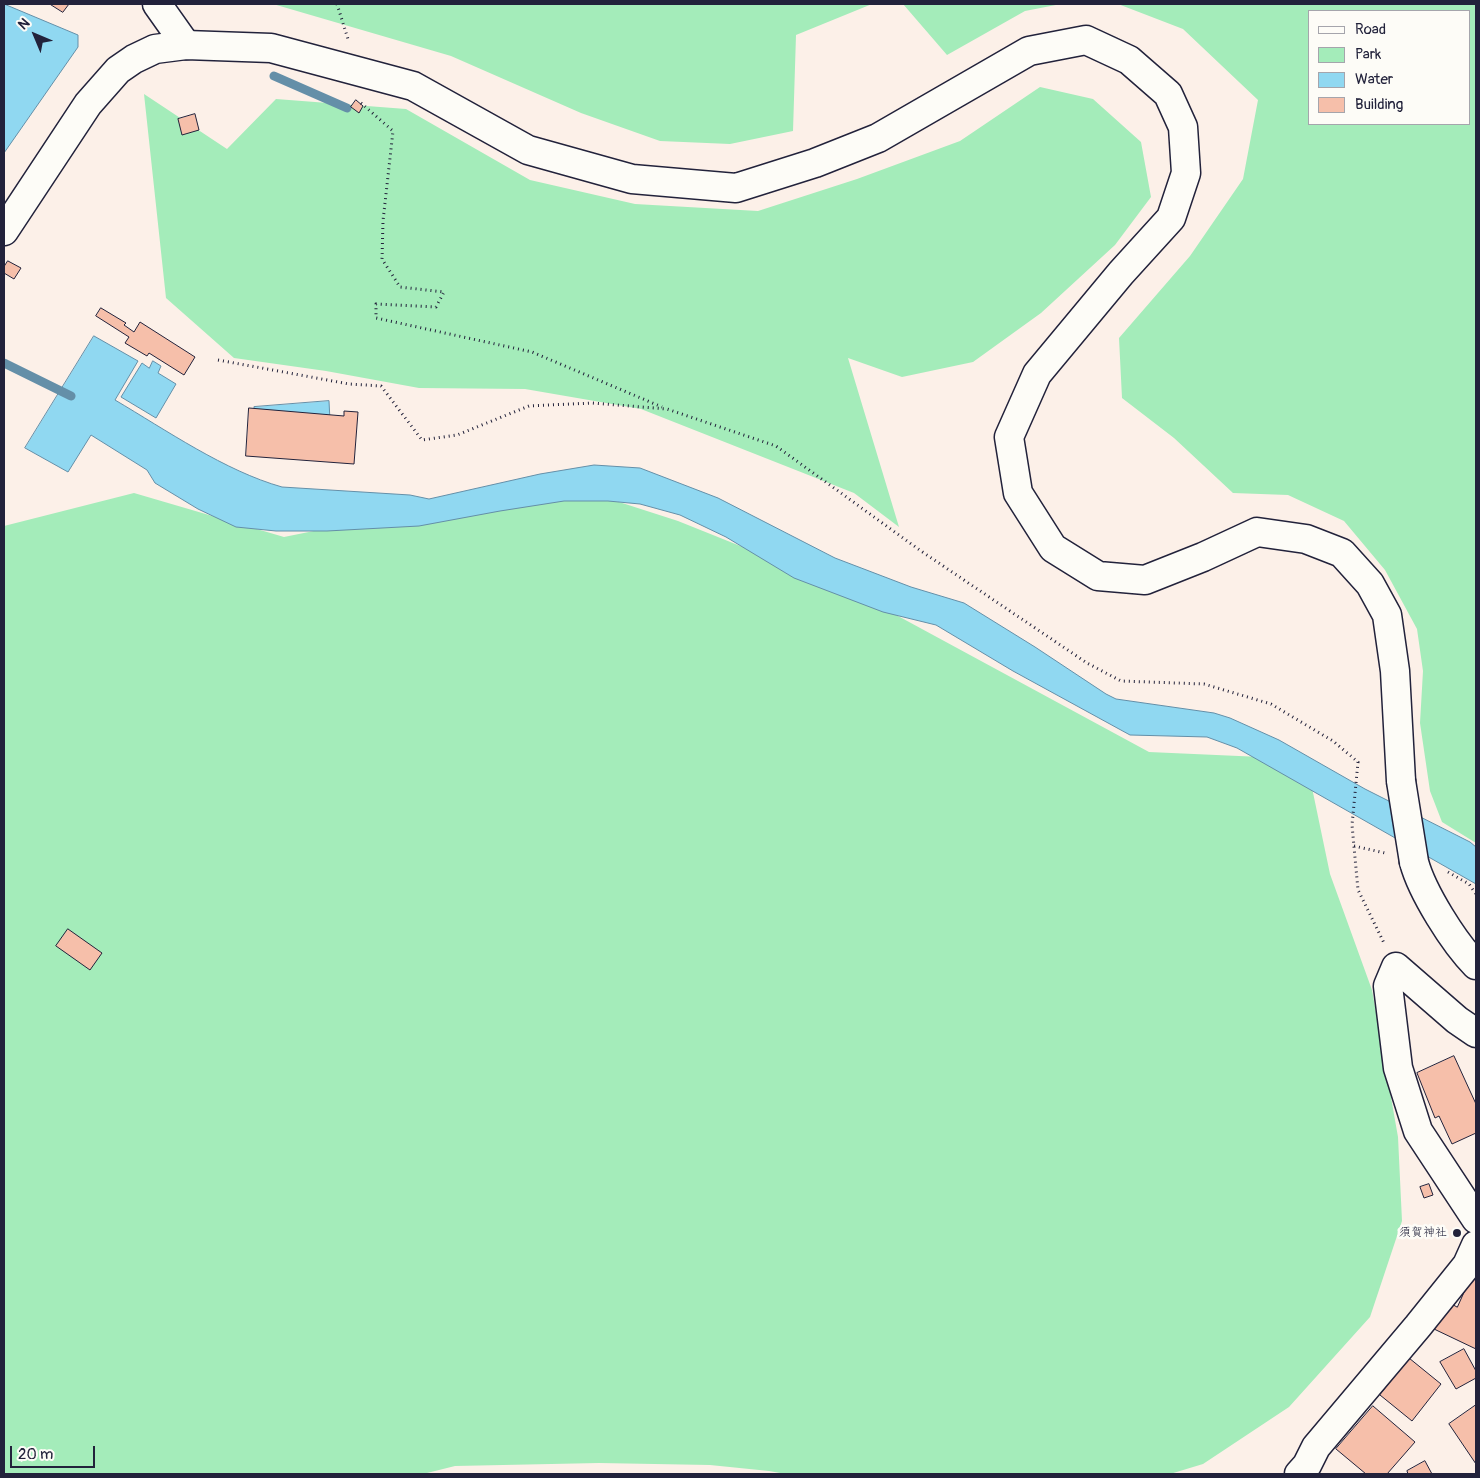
<!DOCTYPE html>
<meta charset="utf-8">
<style>
body{margin:0}
#map{position:relative;width:1480px;height:1478px;overflow:hidden;background:#fcf0e8;font-family:Pangolin,sans-serif}
canvas{display:block}
.frame{position:absolute;inset:0;border:5px solid #22223b;pointer-events:none}
.legend{position:absolute;left:1308px;top:10px;width:162px;height:115px;box-sizing:border-box;background:#fdfcf7;border:1px solid #a5a5ac;margin:0;padding:6px 9px;list-style:none;font-size:15px;color:#22223b}
.legend li{display:flex;align-items:center;gap:10px;height:25px}
.legend b{width:25px;border:1px solid #a5a5ac}
.north{position:absolute;left:10px;top:10px;width:50px;height:50px;-webkit-text-stroke:4px #fdfcf7;paint-order:stroke;rotate:315deg;font-size:14px;font-weight:700;line-height:20px;text-align:center;color:#22223b}
.north::after{content:'';display:block;margin:auto;width:18px;height:22px;background:#22223b;clip-path:polygon(50% 0,100% 100%,50% 72%,0 100%)}
.scale{position:absolute;left:10px;top:1446px;width:85px;height:22px;box-sizing:border-box;border:2px solid #22223b;border-top:0;padding-left:6px;font-size:15px;line-height:18px;white-space:nowrap;color:#22223b;-webkit-text-stroke:4px #fdfcf7;paint-order:stroke}
</style>
<div id="map">
<canvas width="1480" height="1478"></canvas>
<div class="frame"></div>
<ul class="legend">
<li><b style="height:6px;background:#fdfcf7"></b>Road</li>
<li><b style="height:14px;background:#a4ecba"></b>Park</li>
<li><b style="height:14px;background:#90d8f1"></b>Water</li>
<li><b style="height:14px;background:#f6bfaa"></b>Building</li>
</ul>
<div class="north">N</div>
<div class="scale">20 m</div>
</div>
<script>
const ctx = document.querySelector('canvas').getContext('2d');
ctx.lineJoin = 'round';
function fill(path, color) {
  ctx.fillStyle = color;
  ctx.fill(path, 'evenodd');
}
function strokePath(path, color, width, dash) {
  ctx.strokeStyle = color;
  ctx.lineWidth = width;
  ctx.lineCap = dash ? 'butt' : 'round';
  ctx.setLineDash(dash || []);
  ctx.stroke(path);
}
function drawText(font, color, halo, rows, align = 'center') {
  ctx.font = font + ' Pangolin,"Klee One",sans-serif';
  ctx.lineWidth = 5;
  ctx.setLineDash([]);
  ctx.textBaseline = 'middle';
  ctx.strokeStyle = halo;
  ctx.fillStyle = color;
  for (const [text, x, y, turn = 0] of rows) {
    ctx.save();
    ctx.translate(x, y);
    ctx.rotate((+turn || 0) * Math.PI / 180);
    ctx.textAlign = isNaN(turn) ? turn : align;
    if (halo) ctx.strokeText(text, 0, 0);
    ctx.fillText(text, 0, 0);
    ctx.restore();
  }
}
const green = new Path2D(`
 M273,4h599l-76,31 -3,96 -63,13 -70,-3 -79,-28 -130,-57z
 M903,4h158l-36,7 -78,44z
 M1118,4h358v839l-34,-21 -12,-31 -10,-68 3,-52 -6,-42 -32,-59 -41,-49 -56,-26 -55,-2 -59,-55 -52,-40 -3,-60 71,-82 53,-77 15,-79 -75,-71zM1469,11v113h-160v-113z
 M1040,87l53,12 48,43 10,55 -36,48 -74,68 -68,49 -71,15 -54,-19 51,169 -45,-34 -213,-84 -116,-20 -106,-1 -93,-17 -92,-13 -68,-60 -22,-204 83,55 49,-50 130,10 124,71 105,24 123,7 99,-32 103,-38z
 M557,482l121,39 172,69 299,162 157,7 24,115 42,116 26,147 4,84 -32,96 -81,90 -86,57 -33,10h-384l-17,-3 -59,-6 -111,-2 -144,3 -32,8h-419v-948l130,-33 150,44z`);
const water = new Path2D(`
 M4,4l74,31v12l-74,106z
 M94,336l44,25 -23,39c51,30 110,71 167,87l128,8 19,4 111,-25 54,-9 46,3 78,30 117,60 76,29 53,16 71,44 71,47 10,5 98,14 16,5 49,22 86,49 105,53 6,5v37l-239,-136 -30,-11 -77,-2 -117,-64 -77,-46 -53,-13 -89,-34 -68,-41 -46,-22 -40,-11 -32,-3h-44l-64,10 -81,15 -92,5h-51l-40,-4 -38,-18 -43,-26 -8,-13 -56,-35 -23,37 -43,-24z
 M153,361l8,5 -3,7 18,11 -20,34 -35,-21 21,-34 7,5z
 M329,401l2,39 -75,4 -2,-37z`);
const stream = new Path2D(`
 M274,76l73,32
 M4,363l67,33`);
const building = new Path2D(`
 M50,4h19l-6,8z
 M356,100l7,6 -4,7 -8,-6z
 M195,114l4,16 -17,5 -4,-16z
 M8,261l13,7 -7,11 -10,-6v-6z
 M101,308l25,15 -2,2 10,7 6,-10 55,35 -11,18 -35,-22 -2,3 -22,-13 4,-6 -33,-21z
 M249,408l95,8v-5l14,1 -4,52 -108,-8z
 M68,929l34,24 -12,17 -34,-24z
 M1454,1056l22,48v29l-24,11 -13,-28 -4,2 -18,-45z
 M1429,1184l4,11 -9,3 -4,-11z
 M1476,1266v83l-42,-20 14,-27 9,5z
 M1464,1349l12,22v7l-20,11 -16,-27z
 M1409,1358l32,26 -29,37 -32,-26z
 M1476,1405v59l-27,-40z
 M1373,1406l42,36 -28,32h-21l-30,-25z
 M1425,1461l7,13h-24l-1,-3z`);
const path = new Path2D(`
 M337,4l11,35
 M361,103l32,28 -10,90 -1,38 18,28 44,5 -8,15 -60,-3v14l156,34 130,55
 M218,360l131,24 32,2 41,54 35,-5 72,-29 63,-3 75,6 109,37 145,105 166,112 34,18 83,3 67,20 62,37 25,21 -6,63 6,65 26,53
 M1354,846l31,7
 M1448,872l21,12 7,10`);
const street = new Path2D(`
 M157,4l29,41
 M1476,1033l-19,-13 -61,-53 -8,19 10,82 20,63 58,88
 M1299,1474l8,-9 9,-18 102,-121 49,-61 9,-20`);
const secondary = new Path2D(`
 M4,231l84,-127 30,-34 16,-11 21,-10 31,-4 85,3 142,38 115,64 104,29 104,9 79,-25 63,-25 151,-87 57,-11 43,20 39,34 15,33 3,46 -15,45 -50,55 -84,101 -28,63 9,56 35,55 45,28 47,4 58,-23 54,-25 49,7 36,14 28,31 17,31 8,56 6,110
 M1414,862c8,30 40,81 62,103`);
const secondaryBridge = new Path2D(`
 M1401,781l13,81`);
const markers = [
 [1457,1233,5,"#22223b"]
];
const poiNames = [
 ["須賀神社",1447,1233]
];
fill(green, '#a4ecba');
fill(water, '#90d8f1');
strokePath(water, '#648fa8', 1);
strokePath(stream, '#648fa8', 9);
fill(building, '#f6bfaa');
strokePath(building, '#22223b', 1);
strokePath(street, '#22223b', 31);
strokePath(secondary, '#22223b', 31);
strokePath(path, '#22223b', 3, [1, 4]);
strokePath(street, '#fdfcf7', 28);
strokePath(secondary, '#fdfcf7', 28);
strokePath(secondaryBridge, '#22223b', 31, []);
strokePath(secondaryBridge, '#fdfcf7', 28);
for (const [x, y, r, color] of markers) {
  const dot = new Path2D();
  dot.arc(x, y, r, 0, 2 * Math.PI);
  ctx.fillStyle = color;
  ctx.fill(dot);
  strokePath(dot, '#fdfcf7', 2);
}
drawText('12px', '#22223b', '#fdfcf7', poiNames, 'right');
</script>
